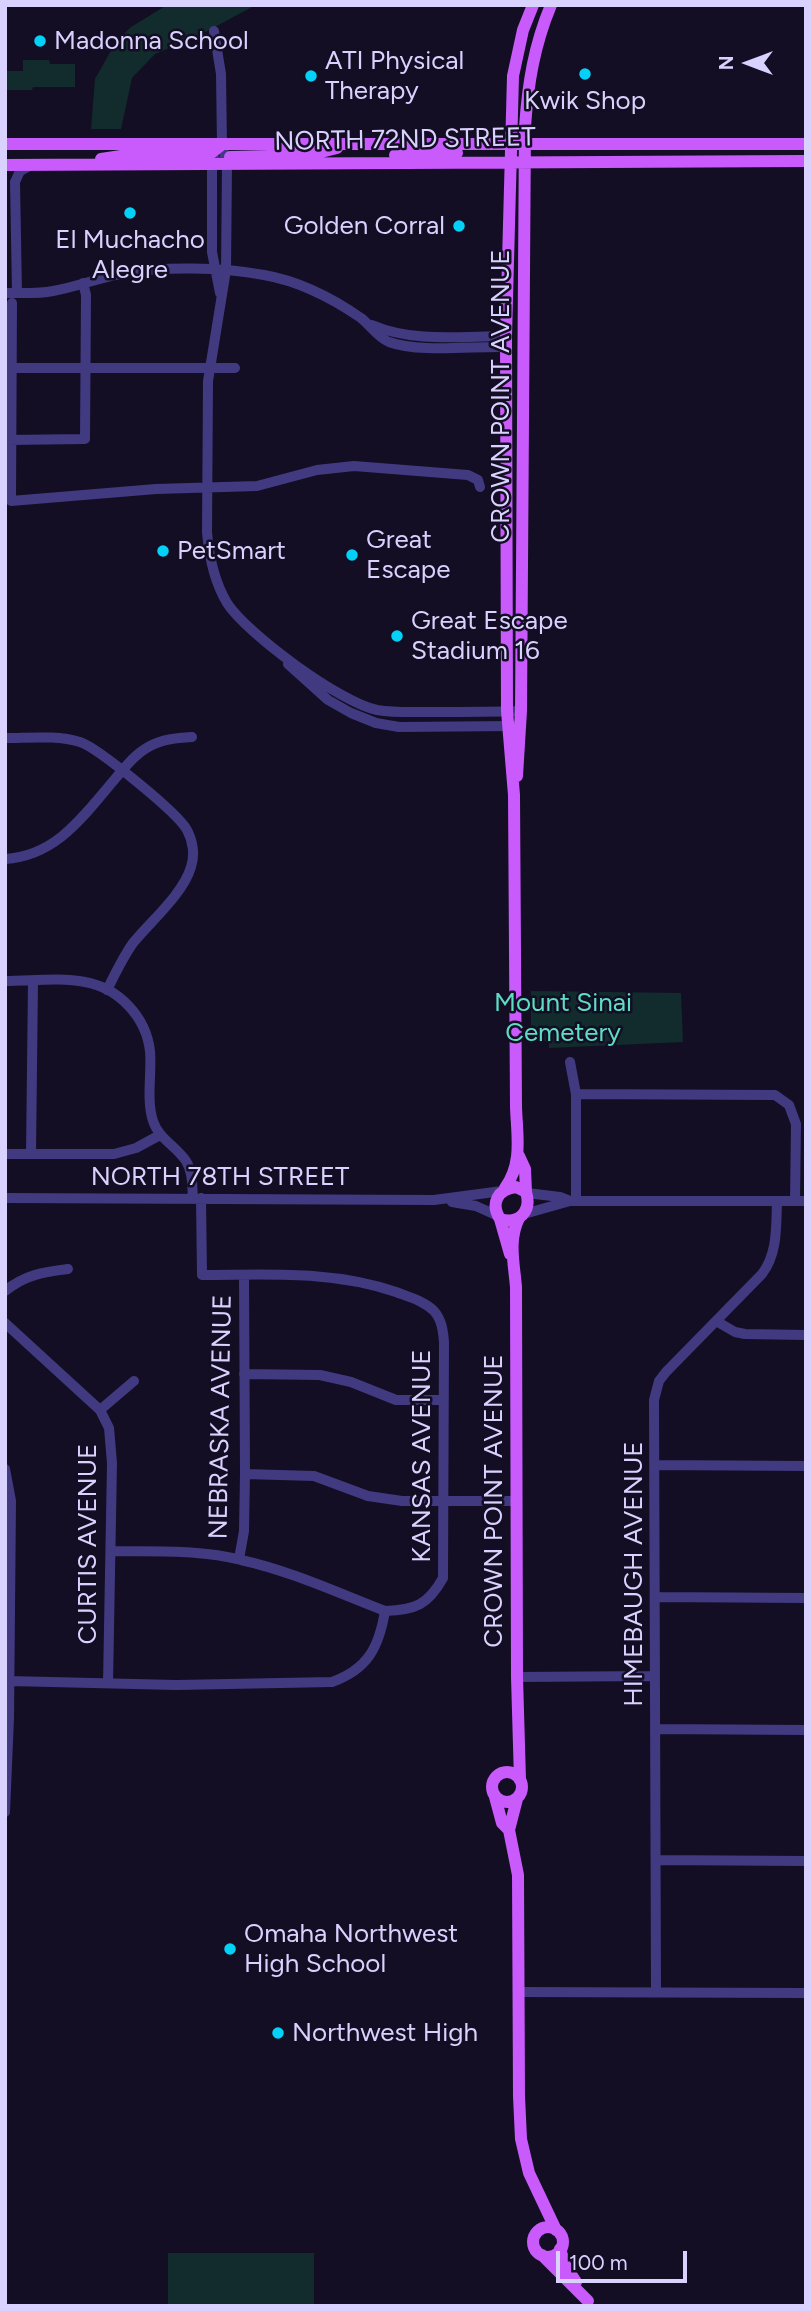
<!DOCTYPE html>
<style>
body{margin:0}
#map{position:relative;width:811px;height:2311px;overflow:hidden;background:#130e23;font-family:Figtree,sans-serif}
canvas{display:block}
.frame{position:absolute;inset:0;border:7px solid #d9d1fe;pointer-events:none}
.north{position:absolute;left:713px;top:28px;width:70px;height:70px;-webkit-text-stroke:5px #130e23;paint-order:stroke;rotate:270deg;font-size:19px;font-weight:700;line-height:28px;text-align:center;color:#d9d1fe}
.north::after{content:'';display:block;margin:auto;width:24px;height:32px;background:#d9d1fe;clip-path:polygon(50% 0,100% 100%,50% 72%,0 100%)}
.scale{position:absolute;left:556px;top:2251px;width:131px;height:32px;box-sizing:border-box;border:4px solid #d9d1fe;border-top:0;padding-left:9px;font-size:21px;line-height:24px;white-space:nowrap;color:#d9d1fe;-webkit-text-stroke:5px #130e23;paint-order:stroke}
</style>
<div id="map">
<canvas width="811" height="2311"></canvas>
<div class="frame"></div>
<div class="north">N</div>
<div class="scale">100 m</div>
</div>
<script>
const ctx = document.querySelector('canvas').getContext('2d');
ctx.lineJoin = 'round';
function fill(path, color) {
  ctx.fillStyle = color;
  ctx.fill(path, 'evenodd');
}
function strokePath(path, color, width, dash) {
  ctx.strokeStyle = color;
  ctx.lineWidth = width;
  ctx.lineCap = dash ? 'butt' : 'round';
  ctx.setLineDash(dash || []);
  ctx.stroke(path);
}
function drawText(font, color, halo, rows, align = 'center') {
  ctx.font = font + ' Figtree,sans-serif';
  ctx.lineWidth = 5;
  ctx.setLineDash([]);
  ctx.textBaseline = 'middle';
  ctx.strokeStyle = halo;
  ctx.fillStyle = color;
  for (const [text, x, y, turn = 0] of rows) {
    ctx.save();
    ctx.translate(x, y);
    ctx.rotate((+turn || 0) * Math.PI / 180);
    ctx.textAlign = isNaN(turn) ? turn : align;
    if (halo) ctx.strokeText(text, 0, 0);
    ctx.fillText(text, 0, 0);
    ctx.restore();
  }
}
const green = new Path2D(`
 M167,5h104l-19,2 -54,29 -43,18 -23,24 -11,51h-30l4,-50 21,-37 15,-15z
 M23,60h26l1,4h25v23h-42l-1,3h-27v-19h18z
 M531,991l150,2 2,49 -134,6v-7h-18z
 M168,2253h146v53h-146z`);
const minor = new Path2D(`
 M214,31l7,43 1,71 5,20 -1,105 -18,111 -1,151c2,25 7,49 20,71 20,31 114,100 150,107 18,3 36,2 54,2 30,0 60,0 90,-1
 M215,159l-3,6v87l8,41
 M5,293c16,0 33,1 48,-2 23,-4 45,-13 67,-17 44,-8 101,-7 144,1 35,6 68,23 97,43 10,8 16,19 28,24 29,11 85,4 117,5
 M17,293l-2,-111 5,-11 11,-6
 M12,303l-1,198 145,-12 101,-3 60,-16 37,-4 114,9 10,5 2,7
 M372,325c42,18 90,11 134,11
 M6,368h229
 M8,440l77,-1 1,-144 -3,-12
 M288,664l40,36 23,13 25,10 23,4 114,-1
 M5,738c24,0 52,-3 75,4 18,6 98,71 107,88 6,11 8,25 4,37 -8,27 -40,54 -58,76 -10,14 -18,31 -26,47
 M5,859c52,-3 79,-44 110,-80 10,-12 20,-25 35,-33 13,-7 27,-8 42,-9
 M5,981c26,0 55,-4 80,1 34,6 61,35 65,69 2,22 -4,48 3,70 6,18 23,25 33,40 7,11 6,25 7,37
 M570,1062l6,32v106
 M576,1094l199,1 14,10 7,19 -1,77
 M5,1154h109l22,-6 24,-13
 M31,1154l2,-173
 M527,1193l33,4 10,4
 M5,1198l429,2 68,-9
 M452,1202l24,4 22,10
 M524,1214l46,-13h236
 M5,1291c20,-16 38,-19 63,-22
 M716,1321l19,11 10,2 61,1
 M5,1323l95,87 9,18 3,35 -4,220
 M244,1374l76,1 31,7 45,18h47
 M100,1410l34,-29
 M655,1465l151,1
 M5,1469l6,32 -2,217 -4,94
 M245,1474l69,2 54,20 34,5h115
 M111,1551c43,1 88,-2 130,9 50,11 97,33 144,51 30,-1 43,-6 58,-33l1,-236c-1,-11 -2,-22 -10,-31 -10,-10 -25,-14 -38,-19 -63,-22 -128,-17 -194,-17l-1,-77
 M239,1559l5,-28 1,-57 -1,-199
 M655,1597l151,1
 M517,1677l137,-1
 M9,1681l167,4 156,-3c36,-13 47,-35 53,-71
 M656,1729l150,1
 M656,1860l150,1
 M519,1992l287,1
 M656,1992l-2,-592 5,-19 7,-9 96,-98c16,-21 14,-48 15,-73`);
const major = new Path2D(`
 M5,144h801
 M395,155l62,-2
 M230,157l79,-2 28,-7
 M101,159l40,-6h70l9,-7
 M5,165l801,-4
 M517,776l4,-65 4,-584c3,-44 9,-81 26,-122
 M519,1156l6,13 1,23
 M516,1187l10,5c6,19 -7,33 -26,27 -10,-16 -2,-30 16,-32z
 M505,1188c18,-25 12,-52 11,-81l-2,-312 -7,-84 -1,-375 7,-260 10,-46 10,-25
 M519,1218c-11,22 -5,45 -3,69l1,390 3,103
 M500,1219l10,35
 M492 1787a15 15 0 1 1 30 0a15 15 0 1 1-30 0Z
 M495,1797l7,26 7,7
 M517,1799l-8,31 9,45 1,221 2,43 8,34 27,57
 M533 2242a15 15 0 1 1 30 0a15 15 0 1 1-30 0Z
 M560,2249l5,16 11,17
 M542,2255l46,46`);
const markers = [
 [40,41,7,"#04d1f8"],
 [585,74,7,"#04d1f8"],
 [311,76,7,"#04d1f8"],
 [130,213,7,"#04d1f8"],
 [459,226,7,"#04d1f8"],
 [163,551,7,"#04d1f8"],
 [352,555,7,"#04d1f8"],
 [397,636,7,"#04d1f8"],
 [230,1949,7,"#04d1f8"],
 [278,2033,7,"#04d1f8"]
];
const poiNames = [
 ["Madonna School",54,41],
 ["ATI Physical",325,61],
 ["Therapy",325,91],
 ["Kwik Shop",585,101,"center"],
 ["Golden Corral",445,226,"right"],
 ["El Muchacho",130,240,"center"],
 ["Alegre",130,270,"center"],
 ["Great",366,540],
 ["Escape",366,570],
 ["PetSmart",177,551],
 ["Great Escape",411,621],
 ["Stadium 16",411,651],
 ["Omaha Northwest",244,1934],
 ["High School",244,1964],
 ["Northwest High",292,2033]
];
const streetNames = [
 ["NORTH 72ND STREET",405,140,-1],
 ["CROWN POINT AVENUE",501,396,-90],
 ["NORTH 78TH STREET",220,1177],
 ["NEBRASKA AVENUE",221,1417,-89],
 ["KANSAS AVENUE",422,1456,-90],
 ["CROWN POINT AVENUE",494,1501,-90],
 ["CURTIS AVENUE",88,1544,-90],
 ["HIMEBAUGH AVENUE",634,1574,-90]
];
const parkNames = [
 ["Mount Sinai",563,1003],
 ["Cemetery",563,1033]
];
fill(green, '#122c2d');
strokePath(minor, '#413a81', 10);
strokePath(major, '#c95afc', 12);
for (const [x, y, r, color] of markers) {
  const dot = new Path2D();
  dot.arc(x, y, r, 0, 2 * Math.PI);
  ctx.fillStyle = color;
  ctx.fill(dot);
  strokePath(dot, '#130e23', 2.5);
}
drawText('26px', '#d9d1fe', '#130e23', poiNames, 'left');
drawText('26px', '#d9d1fe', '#130e23', streetNames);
drawText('26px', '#5eddc5', '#130e23', parkNames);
</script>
